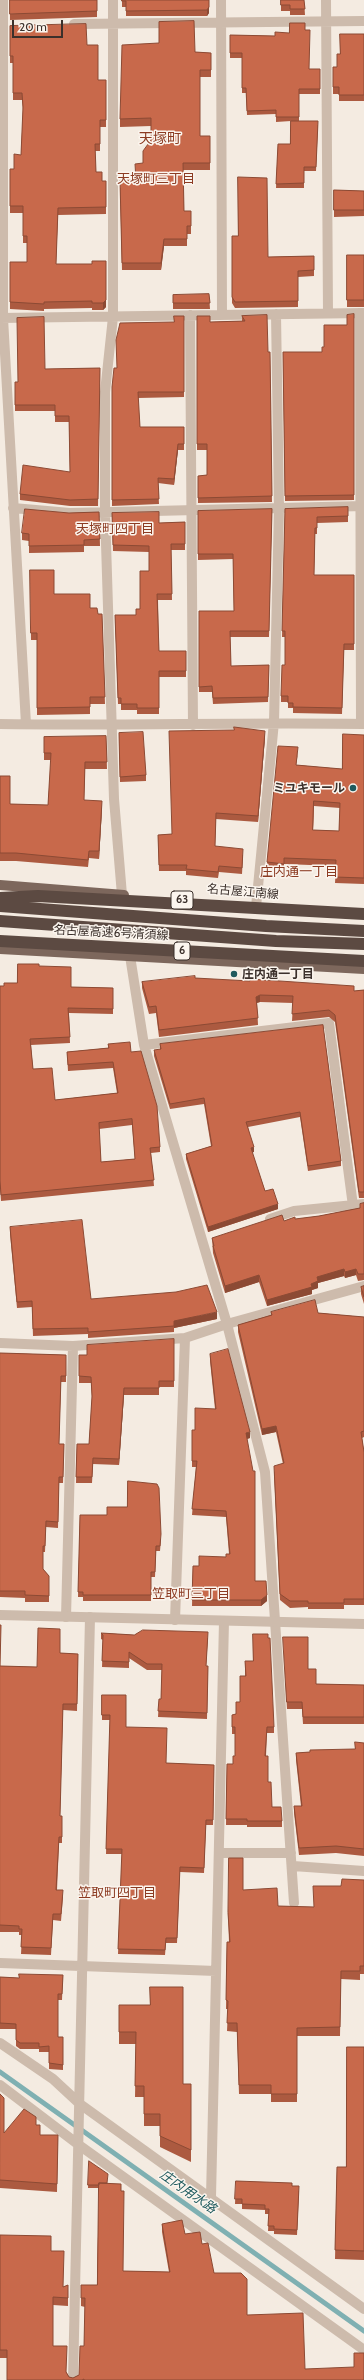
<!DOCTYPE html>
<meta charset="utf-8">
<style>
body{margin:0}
#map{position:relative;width:364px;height:2380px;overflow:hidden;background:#f4ebe1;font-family:Cabin,sans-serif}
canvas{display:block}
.scale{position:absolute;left:12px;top:20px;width:51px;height:18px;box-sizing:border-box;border:2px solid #3b302b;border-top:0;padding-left:5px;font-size:12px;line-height:14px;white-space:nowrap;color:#3b302b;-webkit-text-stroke:3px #fbf5ee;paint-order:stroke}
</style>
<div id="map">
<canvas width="364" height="2380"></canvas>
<div class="scale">20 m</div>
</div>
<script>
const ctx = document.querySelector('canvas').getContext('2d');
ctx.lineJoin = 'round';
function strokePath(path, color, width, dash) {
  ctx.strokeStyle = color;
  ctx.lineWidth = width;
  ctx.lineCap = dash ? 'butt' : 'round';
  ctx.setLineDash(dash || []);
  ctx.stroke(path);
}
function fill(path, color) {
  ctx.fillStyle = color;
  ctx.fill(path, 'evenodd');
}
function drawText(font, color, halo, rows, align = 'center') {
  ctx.font = font + ' Cabin,"Noto Sans JP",sans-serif';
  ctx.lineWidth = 3;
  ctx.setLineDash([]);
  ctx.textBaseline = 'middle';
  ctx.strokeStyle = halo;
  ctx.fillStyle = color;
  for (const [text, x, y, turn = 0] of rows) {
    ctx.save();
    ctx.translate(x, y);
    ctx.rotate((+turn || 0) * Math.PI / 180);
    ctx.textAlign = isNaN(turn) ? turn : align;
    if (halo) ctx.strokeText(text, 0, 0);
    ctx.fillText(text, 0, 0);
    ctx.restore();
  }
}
const stream = new Path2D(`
 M0,2072l364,259`);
const minor = new Path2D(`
 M3,0v318l23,406
 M113,0v317l-8,75v119l9,288 8,96
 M221,0l1,315
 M326,0l2,313
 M74,24l290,-3
 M360,313l1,411
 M190,315l3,410
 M0,318l364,-5
 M13,508l57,5 294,-7
 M0,724c121,2 243,-2 364,0
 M256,907l18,-185 5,-214 -3,-194
 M130,956l14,89 83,279 38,148 29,431
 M144,1045l185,-22 24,183
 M270,1219l24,-8 70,-7
 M0,1343l73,3 112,-8 42,-14 137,-38
 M66,1617l7,-271
 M175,1620l10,-282
 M220,1853h71
 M293,1866l71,5
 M0,1963l216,8
 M0,2043l53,36 27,25 284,205
 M0,2085l79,60 285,205
 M211,2197l13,-576
 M73,2380l17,-763`);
const tertiary = new Path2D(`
 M0,1615l364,9`);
const primary = new Path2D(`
 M0,885l124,10
 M0,949l364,20`);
const motorway = new Path2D(`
 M0,898l38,-2 326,18
 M0,906l266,20 98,5
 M0,921l276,20 88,3
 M0,941l364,20`);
const wall = new Path2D(`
 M97,0v17l-87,3v-6z
 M122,0h87v13l-2,3h-81v-9h-4z
 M281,0h23l1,15h-15v-4h-9z
 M10,26l77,19 11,35h8v47h-6v24h-5l1,21 6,9h4v33l-48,1 -2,49h36l14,43 -3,3h-11v-2l-48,1v2l-34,-2v-47h17v-19h-4v-30h-13v-44h4l7,-14 2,-45 -1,-10h-9v-37h-3z
 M305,30l4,39h11v25h-21v27l19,4 -2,46h-12v17h-28l2,-44h12l1,-23 -15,1v-8l-29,1 -1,-22h-4v-35h-12v-23l45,1 14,-3z
 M364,34v67h-25v-7h-6v-27h4l3,-13z
 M195,52l16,1v24h-11v59h10v34h-27l1,41h7v23h-4v12h-23l-3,24h-39l-2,-82 15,-8 8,-17 8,-23v-14l-31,1v-8z
 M334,190l30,1v25l-30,1z
 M232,236h6l30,21 46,-1v20l-16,1v30l-63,1 -3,-5z
 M347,255h17v52h-17z
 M209,294l1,15h-37v-14z
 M354,314v186l-69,1 -2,-149h39l2,-5 23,-22z
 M184,316v81l-46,1 2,29h44v23h-6l-4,35 -16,-2 1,21 -47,2v-119l5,-19 57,-46z
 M197,316l13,6 32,-1v-5l26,36h2l2,150 -74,1v-27l9,-1v-25h-10z
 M100,368l-2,138h-28l-50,-6v-6l50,-22 -1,-50h-14v-11h-40v-29h3l27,-13z
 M348,507v15l-31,1v11h-2l-1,41h40v75h-10l-2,64 -49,-1v-5h-5v-6h-7v-6l4,-31v-28h-3l3,-128z
 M272,509l-3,128h-39l1,29 38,-1 -1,37 -55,2 -1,-12h-13v-81h35l-1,-52 -35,1v-49z
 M99,512l1,34h-16v6l-55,1v-12l-7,-1v-7l47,-20z
 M112,513l47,10 26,-1v28h-14l1,50h-14l1,51h27v26h-27v37h-22v-4h-16v-6h-3l-3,-89h21l4,-6 9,-38v-19l-36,-1z
 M30,570l24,24 36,14 8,6h4l3,90h-15v10l-53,1v-75h-6z
 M119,733l27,42v6l-26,1z
 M364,735v149l-29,-1 1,-17 -52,-2v5l-17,-1v-6l31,-109 -2,12 46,4zM314,806l26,2 -1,23 -26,-1z
 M106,736l1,33h-22l-1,31 18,8 -3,51 -10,-1 -1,9 -72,-6h-16v-85l10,28 38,1 3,-45h-7v-23z
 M265,737l-7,85 -42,-3 -1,27 28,9 -1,19 -23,-2 -1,6 -32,-3v-4h-27l-1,-36 14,-1z
 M39,966l32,21 42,1v26l-44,-1 1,30 -39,2 2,24 22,31 62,-7 -4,-25 -45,3 -1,-19 41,-4v-4l23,8 29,95v5l-9,1 3,33 -153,15 -1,-14v-201h4l13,-3zM132,1125l3,34 -34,3 -2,-33z
 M195,978l159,13 10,-1v208h-5l-24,-176 -6,-5 -37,4 1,-18 -33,-1 -3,1 1,22 -99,12 -3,-24 -7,1 -7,-26v-6z
 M323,1025l18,136v5l-33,5 -8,-54 -52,10 6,25h-2l13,39 13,18 -70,23 -22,-73v-5l25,-8 -7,-42 -34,5 -16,-53v-6h6v-6z
 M364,1203v77l-6,1 -2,-6 -11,3 -1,-2 -26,7v5l-6,2v4l-45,12 -8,-24 -34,11 -12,-40 -1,-15 72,-17 35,-5 41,-8v-4z
 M10,1227l81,72 126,20 -43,9v4l-86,6v-4l-55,2 -1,-29 -15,1 -7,-74z
 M364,1286v18l-3,-10v-7z
 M271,1312l47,1 46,4v120l-2,1 2,14v153h-20v4h-36v-2l-18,1 -10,-8 -6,-128 9,-8 -7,-32 -14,3 -24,-103v-7l33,-10z
 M174,1339v48h-15v8h-35l-5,70 -26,-1 -1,19h-16l1,-39h12l3,-46 -1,-15h-12v-28h8z
 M0,1353l66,2v27h-5l-2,62h5l-1,39h-4l-1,45 -12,-1 -1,25h-2v17l6,7v26h-24v-4l-25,-1z
 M210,1354l40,84 -3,1 8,142 12,20 -6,5h-69l1,-40h6l27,-9 3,-3 -3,-37 -34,-2 4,-48h-4v-37h3l20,-21 -5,-48z
 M80,1515l81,24 -1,12h-4l-1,26h-4v24h-68v-4h-5z
 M0,1625v41l37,1 23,-14 18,1 -1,57 -14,-1 -3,106h2v27h-3l-2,47 6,7 -2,24 -8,-1 -2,35 -30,-1 1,-19h-3v-3h-19z
 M101,1633l33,2 74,3 -2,28h2l-1,53 -49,-2 1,-18h2l1,-29h-15l-18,-12v10l-27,-1 1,-27 -2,-1z
 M283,1637l25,32 8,15 48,1v39h-61l-1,-15h-15z
 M245,1661l29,66v6h-7l-1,23 2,26 4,25 10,14v6h-35v-2h-21l1,-61h6l2,-8v-22h-3v-19l4,-1 4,-12 5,-26z
 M102,1695l24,32 40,36 48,2 -1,60h-7l-2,48 -24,-1 -3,71h-11l-1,12 -47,-1 4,-100h-16l4,-134h-8z
 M364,1743v113l-28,-3 -37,2 -5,-42v-7h7l-5,-46v-7l59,-4z
 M364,1880v94h-4v6l-19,-1 -1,57h-43v66h-26v-8h-32l-2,-62 -10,-1 1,-22h-2l1,-67h2l-1,-29 15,-23 35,16 36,1 27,-21z
 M63,1975l-1,25h-4v37h5v33l-14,-1v-17h-10v-3h-19l-4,-3v-17h-16v-52l19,1z
 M119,2005l64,79h8v78l-31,-15v-21h-16v-29h-9l1,-53h-17z
 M364,2047v213l-29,-1 2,-92h9z
 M0,2094l4,39 32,-8 4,10h18l-1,57 -57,-4z
 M89,2161l18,22 14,8 2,80 46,1 -7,-40v-8l23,10 17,10 12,29 33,42 58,54 59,11h-357v-22h-7v-123l51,16 12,36 5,-2v21l-15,-1v41l16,31 4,1 6,-3 5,-29 1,-39 -4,-1v-21h16l2,-97h-11z
 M236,2181l56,5 7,5 -2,44 -23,-1v-3h-6l1,-17h-4v-4l-23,-1v-5h-7z`);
const shadedWall = new Path2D(`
 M209,7v6l-2,3v-6z
 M164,239v7l-3,24v-7z
 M106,300v7l-3,3v-7z
 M178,444v6l-4,35v-6z
 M265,731v6l-7,85v-6z
 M102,801v7l-3,51v-8z
 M260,995v7l-4,1v-6z
 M254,1147v5l-3,1v-5z
 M278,1204v5l-70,23v-5z
 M344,1269v7l-26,7v5l-6,2v4l-45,12v-6l44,-16 6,-7z
 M356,1269v6l-11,3v-6z
 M259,1275v7l-34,11v-7z
 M217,1312v7l-43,9v-7z
 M124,1388v7l-5,70v-6z
 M276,1426v6l-14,3v-6z
 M250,1432v6l-4,1v-6z
 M267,1595v6l-6,5v-6z`);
const building = new Path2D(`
 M10,0h87v11l-87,3z
 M122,0h87v7l-2,3 -81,1v-10h-4z
 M281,0h23l1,9h-15v-4h-9z
 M194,21l1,31 16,1v17h-11v66h10v27h-27l1,48h7v15h-4v13h-23l-3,24h-39l-2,-83h16l-1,-16 8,-1v-12l8,-11v-22l-31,1 2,-74 37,-2v-21z
 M290,23h15v7h5l-1,39h11v20h-21v28h-23v-7l-29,1 -1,-23h-4v-35h-12v-18l45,1v-4l14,1z
 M86,24l1,21h11v35h8v40h-6v24h-5l1,28h6v9h4v26l-48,1 -2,56h36v-3h14v39l-3,3h-11v-2l-48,1v2l-34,-2v-40h17v-26h-4v-30h-13v-37h4v-15l7,1 2,-48 -1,-14h-9v-37h-3v-30z
 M340,34h24v61h-25v-8h-6v-20h4v-13h3z
 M291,121h27l-2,46h-12v16l-28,1 2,-40h12z
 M238,177l29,1 1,79 46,-1v14l-16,1v30l-63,1 -3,-5v-61h6z
 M334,190l30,1v19h-30z
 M347,255h17v45h-17z
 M209,294l1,9h-37v-8z
 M354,314v181l-69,1 -2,-144h39v-5h2v-22h23v-10z
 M267,315l1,37h2l2,144 -74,2v-22l9,-1v-31h-10v-128h13v6l35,-1 -3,-5z
 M174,316h10v76h-46l2,35h44v17h-6l-4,35 -16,-1 1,21 -47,1v-113l2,-19h3l-1,-28 4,-17 54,-1z
 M44,317l1,52 55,-1 -2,131 -28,1 -50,-6 3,-29 47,7 -1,-56h-14v-11h-40v-23h3l-1,-64z
 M348,507v9l-31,1v11h-2l-1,47h40v69h-10l-2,64 -49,-1v-4h-5v-7h-7l1,-31h3v-34h-3l3,-122z
 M25,509l44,4 30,-1 1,27 -16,1v5l-55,1v-12l-7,-1z
 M272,509l-3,122h-39l1,35 38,-1 -1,32 -55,1 -1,-12 -13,1v-76h35l-1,-57h-35v-43z
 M159,512v11l26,-1v22h-14l1,50h-15l2,57h27v20h-27v37h-22v-4h-16v-6h-3l-3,-83h21v-6h4v-38h9v-25l-36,-1 -1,-32z
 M30,570h24v24h36v14h7l1,6h4l3,83h-15v10l-53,1v-75h-6z
 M234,727l31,4 -7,85 -42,-3 -1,33 28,3 -1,19 -23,-2 -1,6 -32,-3 1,-4h-28l-1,-30 14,-1 -3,-103 65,-1z
 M143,732l3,43 -26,2 -1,-44z
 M343,734l21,1v143l-29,-1 1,-17 -52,-2v6l-17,-2 11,-116 20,1 -2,18 46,4zM314,801l26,2 -1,28 -26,-1z
 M106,736l1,26h-22l-1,38 18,1 -3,50h-10l-1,9 -72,-7h-16v-77h10v28l38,1 3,-52h-7v-16z
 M18,964h21v2l32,1v20l42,1v21l-45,-1 2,29 -40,2 3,30 19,-1 3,32 63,-7 -5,-31 -45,3 -1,-13 42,-4 -1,-4 22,-2 1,10 10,-1 16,55 3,41 -10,1 4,32 -153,15 -1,-14v-195h4v-3h13zM132,1119l3,40 -34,3 -2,-39z
 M195,976v2l55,3v-2l104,7v5l10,-1v202h-5l-24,-177 -6,-5 -37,4 1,-18 -33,-1 -4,2 2,21 -99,12 -3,-24 -7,1 -7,-25z
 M323,1025l18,136 -33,5 -8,-54 -54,10 8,25 -3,1 14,43 8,-2 5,15 -70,23 -22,-73 26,-8 -8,-48 -34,6 -16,-54 7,-1 -1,-5z
 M364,1203v71h-6l-2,-5 -11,3 -1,-3 -27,8 1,4 -7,3 1,3 -45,13 -8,-25 -34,11 -12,-40h1l-2,-8 70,-23 2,6 11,-4v2l24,-3 41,-8v-4z
 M82,1220l9,79 85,-7 31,-7 10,27 -43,9v5l-86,6v-4l-55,1 -1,-28 -15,1 -7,-75z
 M364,1286v11l-3,-10z
 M315,1300l3,13 46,4v114l-3,1 3,20v147h-20v4h-36v-2h-18l-10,-7 -6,-128 10,-3 -8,-37 -14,3 -24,-104 34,-10 -1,-3z
 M174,1339v42h-15v7h-35l-5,71 -26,-1 -1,19h-16l1,-33h12l3,-48 -1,-19 -12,-1v-21h8v-10z
 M228,1349l22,83 -4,1 7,38h2v110h11l1,14 -6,5h-69l1,-34h6v-10l27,1v-3h4l-4,-43 -34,-2 5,-48h-5v-31h3v-22l21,1 -6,-55z
 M0,1353l66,2v21h-5l-2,68h5l-1,33h-4l-1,45 -12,-1 -1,25h-2v23l6,7v20l-24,-1v-4h-25z
 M128,1481l29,3 2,4 2,46 -1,12h-4l-1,26h-4v23h-68v-3h-5l2,-77h27v-8h20z
 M0,1625h1l-1,41 37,1 1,-39 22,1v24l18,1 -1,50h-14l-3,112h2v21h-3l-3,53h7l-2,24h-8l-2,34 -30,-1 1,-18h-3v-3l-19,-1z
 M143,1630l65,2 -2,34h2l-1,47 -49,-2 1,-12h2l1,-35h-15l-18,-12v10l-27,-1 1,-26 -2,-2 33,2z
 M253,1634h15v4h2l4,89h-7l-2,29h3v26h3l1,25h9l1,14h-35v-2h-21l1,-55h6v-8h2v-29h-3v-12l4,-1v-12h4v-26h6l-1,-15h8z
 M283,1637h25v32h8v15l48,1v32h-61l-1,-15h-15z
 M102,1695h24v32l41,1 -1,35 48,2 -1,55h-7l-2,48 -24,-1 -3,71h-11l-1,12 -47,-1 4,-100h-16l4,-134h-8z
 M355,1742l9,1v106l-28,-3 -37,2 -5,-42h8l-6,-53 14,-1v-2l45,-1z
 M229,1858h14v32l34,-2 1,18 36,1 -1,-21h28l1,-7 22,1v86h-4v5h-19l-1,56 -43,1v66h-26v-9h-32l-2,-62h-10l1,-22 -2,-1 1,-58h3l-2,-29z
 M19,1974l44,1 -1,19h-4v43h5v28l-14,-2v-17l-10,1v-4h-19l-4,-3v-16l-16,-1v-46l19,1z
 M150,1987h33v97h8v66l-31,-14v-22h-16v-28h-9l1,-54h-17v-27h31z
 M347,2047h17v204l-29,-1 2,-83h9z
 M0,2094l4,4v35l20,-24 12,8v8h4v10h18l-1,49 -57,-4z
 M89,2161l19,13 -1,9h-8v2h-11z
 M236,2181l56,2v3h7l-2,44 -23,-1v-3h-6l1,-17h-4v-4l-23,-1v-5h-7z
 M99,2183l22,1v7h3l-1,80 47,1 -8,-48 20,-4 3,14 15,-2 2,12 6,-1 6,30h27l6,6v36l56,-2 2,56 49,-2v-14h10v27h-280v-1l-2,1h-75v-30h-7v-115l51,1v15h13l-1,36 5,-2v13l-15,-1v49h14l-1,26 3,5 4,1 6,-3 1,-29h4l1,-48h-4v-13h16z`);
const markers = [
 [353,788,4,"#1f5a5e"],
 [234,974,4,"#1f5a5e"]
];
const shields = [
 [182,900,22],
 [182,951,16]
];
const shieldNames = [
 ["63",182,900],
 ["6",182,951]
];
const poiNames = [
 ["ミユキモール",345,788],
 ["庄内通一丁目",242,974,"left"]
];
const streetNames = [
 ["名古屋江南線",243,892,5],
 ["名古屋高速6号清須線",111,933,3]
];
const neighbourhoodNames = [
 ["天塚町三丁目",156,179],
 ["天塚町四丁目",115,529],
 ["庄内通一丁目",299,872],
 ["笠取町三丁目",191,1594],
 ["笠取町四丁目",117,1893]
];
const waterNames = [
 ["庄内用水路",188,2192,35]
];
const quarterNames = [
 ["天塚町",160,139]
];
strokePath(stream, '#7fb0b2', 5);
strokePath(minor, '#cdbbac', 10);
strokePath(tertiary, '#cdbbac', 10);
strokePath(primary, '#7d675c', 10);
strokePath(motorway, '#5c4a42', 12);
fill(wall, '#ac5a40');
fill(shadedWall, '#8c4a34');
fill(building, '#c8694b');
strokePath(building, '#8c4a34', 1);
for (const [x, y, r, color] of markers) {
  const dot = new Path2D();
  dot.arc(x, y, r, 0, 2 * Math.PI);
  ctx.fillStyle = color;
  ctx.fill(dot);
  strokePath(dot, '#fbf5ee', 1.5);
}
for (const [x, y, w] of shields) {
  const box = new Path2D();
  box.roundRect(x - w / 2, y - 9, w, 18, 3);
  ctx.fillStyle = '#fbf5ee';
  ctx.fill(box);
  strokePath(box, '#3b302b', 1);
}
drawText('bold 11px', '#3b302b', null, shieldNames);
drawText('bold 12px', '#3b302b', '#fbf5ee', poiNames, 'right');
drawText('12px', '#3b302b', '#fbf5ee', streetNames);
drawText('13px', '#8c3b22', '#fbf5ee', neighbourhoodNames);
drawText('italic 13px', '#1f5a5e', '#fbf5ee', waterNames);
drawText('14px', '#8c3b22', '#fbf5ee', quarterNames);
</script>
